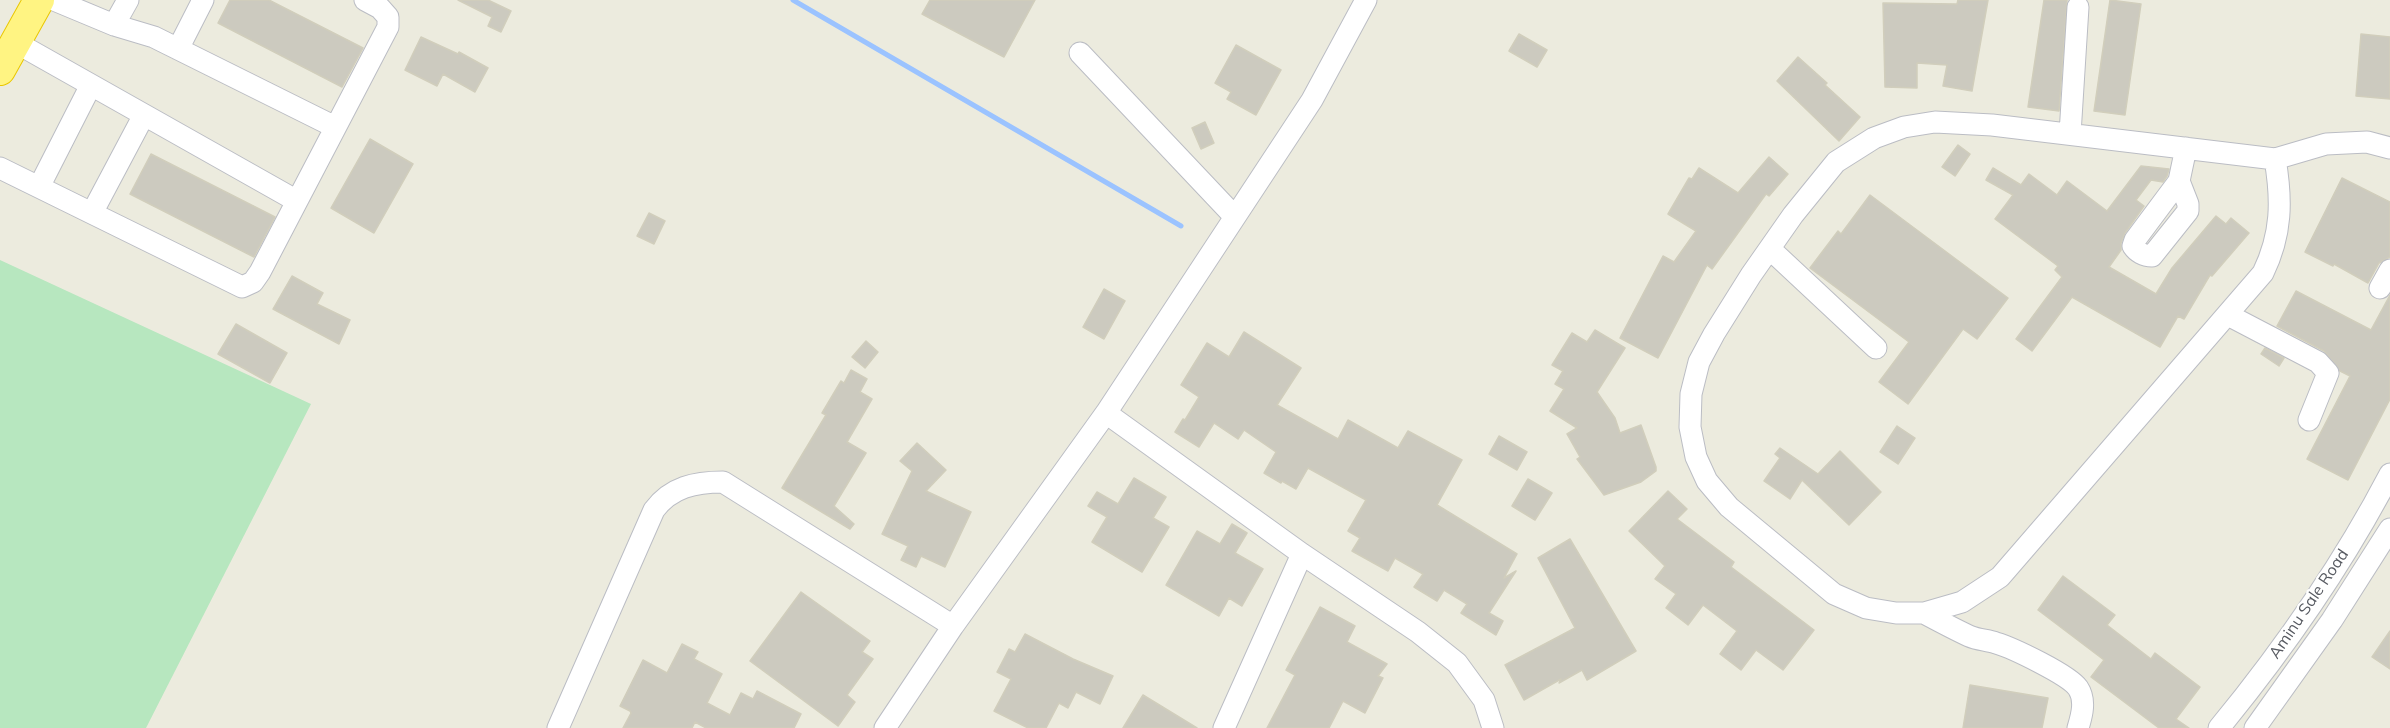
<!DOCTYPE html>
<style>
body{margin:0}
canvas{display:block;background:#ecebde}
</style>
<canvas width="2390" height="728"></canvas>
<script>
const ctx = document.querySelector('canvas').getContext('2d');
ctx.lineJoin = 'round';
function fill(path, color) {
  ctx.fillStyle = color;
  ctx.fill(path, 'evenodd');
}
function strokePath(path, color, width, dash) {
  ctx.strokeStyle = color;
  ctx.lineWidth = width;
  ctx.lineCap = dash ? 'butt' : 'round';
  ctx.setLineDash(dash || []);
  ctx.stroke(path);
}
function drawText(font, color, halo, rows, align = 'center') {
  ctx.font = font + ' Mulish,sans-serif';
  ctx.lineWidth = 4.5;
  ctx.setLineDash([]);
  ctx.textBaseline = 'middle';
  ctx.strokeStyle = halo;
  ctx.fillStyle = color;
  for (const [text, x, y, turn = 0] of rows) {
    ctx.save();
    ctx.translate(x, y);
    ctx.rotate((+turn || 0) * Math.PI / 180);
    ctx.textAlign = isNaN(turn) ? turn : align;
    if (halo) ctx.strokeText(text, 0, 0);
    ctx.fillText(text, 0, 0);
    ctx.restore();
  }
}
const green = new Path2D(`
 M0,260l311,144 -165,324h-146z`);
const stream = new Path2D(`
 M793,0l388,226`);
const building = new Path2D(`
 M230,0h39l94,48 -21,39 -124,-64z
 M458,0h30l23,11 -10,21 -13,-6 4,-9z
 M930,0h105l-31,57 -82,-43z
 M1958,0h30l-16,91 -29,-5 4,-21 -30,-2v25l-32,-1 -2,-84 74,1z
 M2044,0h23l-8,111 -31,-4z
 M2110,0l31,4 -16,111 -31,-4z
 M1519,34l28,16 -10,17 -28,-16z
 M2361,34l29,3v62l-34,-3z
 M421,37l37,17 1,-2 29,16 -13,24 -32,-18 -6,12 -32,-16z
 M1236,45l45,25 -25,45 -29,-16 4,-7 -16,-9z
 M1798,57l29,26 -2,2 35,32 -21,24 -62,-60z
 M1205,122l9,21 -13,6 -9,-21z
 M370,139l43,25 -39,69 -43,-25z
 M1958,145l12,9 -15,22 -13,-9z
 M151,154l124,63 -21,40 -124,-63z
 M1769,157l19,17 -19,22 -3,-2 -54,75 -5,-4 -49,93 -38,-20 43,-82 11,6 22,-31 -28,-17 21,-36 3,1 7,-11 39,25z
 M2141,166l28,3 -2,7 -4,6 -12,-2 -15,20 8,6 -19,27 -4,10v7l-12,17 47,27 16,-26 44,-52 10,8 5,-6 18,15 -37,43 -2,-1 -26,44 -6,-3 -18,31 -88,-50 -40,54 -16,-12 46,-62 -7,-7 3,-4 -63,-47 18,-24 -27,-15 7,-12 28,17 8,-11 28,21 10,-14 40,30z
 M2342,178l48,24v55l-11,6 -11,20 -34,-19 -1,2 -28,-14z
 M1870,195l138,103 -31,41 -14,-10 -55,75 -29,-22 30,-40 -99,-74 28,-37 3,3z
 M649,213l16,8 -11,23 -17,-8z
 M292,276l31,17 -6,11 33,16 -11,24 -66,-35z
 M1104,289l21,12 -21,38 -21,-12z
 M2296,291l75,39 19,-35v104l-42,81 -41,-21 43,-83 -10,-5 -16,-20 -47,-25z
 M236,324l51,29 -17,30 -52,-29z
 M1595,330l30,18 -28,44 18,26 5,15 21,-8 15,42v4l-15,11 -37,13 -27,-36 3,-2 -13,-23 10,-6 -27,-17 14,-22 -9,-5 8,-13 -11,-6 20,-32 15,9z
 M1244,332l57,36 -24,37 61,34 10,-19 50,28 10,-17 54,29 -25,45 80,49 -13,24 12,-7 -27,42 14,8 -7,14 -35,-22 6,-9 -23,-14 -7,11 -23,-14 9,-13 -28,-16 -7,13 -36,-20 8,-13 -12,-7 18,-31 -58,-32 -12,21 -14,-8 -1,2 -17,-10 12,-21 -32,-22 -6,9 -24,-16 -15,24 -24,-15 8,-13 2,1 14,-23 -18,-12 26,-42 22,14z
 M866,341l12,11 -13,16 -13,-11z
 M2265,348l19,10 -5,8 -18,-12z
 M851,370l16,9 -7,13 12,7 -25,43 19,11 -32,53 20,18 -4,5 -68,-41 44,-73 -4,-2 19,-32 3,2z
 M1897,426l18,12 -17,26 -18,-12z
 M1499,436l28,16 -10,18 -28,-16z
 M917,443l29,27 -20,21 45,21 -26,55 -24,-11 -5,11 -15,-7 7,-14 -26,-12 30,-63 -12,-10z
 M1780,448l38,26 22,-23 41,41 -32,33 -47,-45 -12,19 -26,-18 16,-23 -5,-4z
 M1134,478l32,19 -13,21 16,9 -27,45 -50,-30 15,-25 -19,-11 9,-14 21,12z
 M1528,479l24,14 -17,27 -23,-14z
 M1668,491l19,18 -10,10 57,43 -3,5 83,63 -31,40 -27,-20 -15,20 -21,-16 17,-23 -34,-26 -15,20 -22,-17 10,-14 -21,-15 10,-13 -36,-35z
 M1232,524l15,9 -12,20 28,16 -21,37 -13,-8 -10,18 -53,-31 31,-54 23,13z
 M1570,539l66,112 -49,29 -5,-10 -23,13 2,-4 -37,21 -19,-35 70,-37 -37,-70z
 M2063,576l52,39 -8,10 44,34 4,-6 45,34 -24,32 13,9h-30l-68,-51 13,-17 -66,-50z
 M801,592l69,49 -8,11 11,7 -26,36 8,7 -17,24 -88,-65z
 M1320,607l35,19 -8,16 40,22 -9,12 5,2 -18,35 -22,-12 -14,27h-62l28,-53 -9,-5z
 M2390,631v38l-18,-12z
 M1025,634l48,25 40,17 -13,28 -24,-12 -8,16 -9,-5 -13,25h-18l-34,-17 17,-32 -14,-7 12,-23 6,3z
 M682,644l16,8 -4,7 28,15 -15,29 23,12 11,-22 12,6 4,-8 44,23 -7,14h-88l-11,-6 -3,6h-69l8,-15 -1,-2 -10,-5 23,-46 24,13z
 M1970,685l78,13 -6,30h-79z
 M1143,695l54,33h-74z`);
const minor = new Path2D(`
 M54,0l60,25 40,12 181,90
 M114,25l14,-25
 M15,42l282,159
 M178,49l25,-49
 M1080,53l155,164
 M2070,134l8,-127
 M2275,159c7,41 7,75 -12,114l-263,304 -38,25 -38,11h-28l-30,-5 -32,-14 -105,-87 -22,-26 -11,-24 -6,-30 1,-33 8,-32 15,-28 37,-59 42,-60 43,-53 38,-24 30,-11 31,-5 57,3 283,34 51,-15 41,-2 23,6
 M0,168l242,119 11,-5 7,-10 128,-245v-10l-8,-9 -15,-8
 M2179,181l9,23v7l-36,45c-8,0 -15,-4 -19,-10l2,-6 44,-59 7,-33
 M39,187l52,-102
 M92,213l52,-98
 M1770,249l106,99
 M2380,288l10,-18
 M2228,315l90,47 10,11 -19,47
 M1106,413l196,141 116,78 39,31 27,37 9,28
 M1924,613c15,8 30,16 45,23 9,4 19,4 27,7 17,5 73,32 82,45 8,12 4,27 0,40
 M558,728l96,-218c17,-23 41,-28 69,-28l230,144
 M885,728l68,-102 153,-213 206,-313 54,-100
 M1224,728l78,-174
 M2219,728c64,-78 124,-164 171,-254
 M2255,728l77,-108 58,-91`);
const highway = new Path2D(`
 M0,70l39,-70`);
const streetNames = [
 ["Aminu Sale Road",2309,604,-56]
];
fill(green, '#b7e7bf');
strokePath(stream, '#9bc3ff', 5);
fill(building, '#cccabf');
strokePath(building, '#d1cebc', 1.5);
strokePath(minor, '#bbbdc4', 23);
strokePath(highway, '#eac700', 32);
strokePath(minor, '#fff', 21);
strokePath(highway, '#fff482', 30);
drawText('16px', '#575a61', '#fff', streetNames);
</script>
